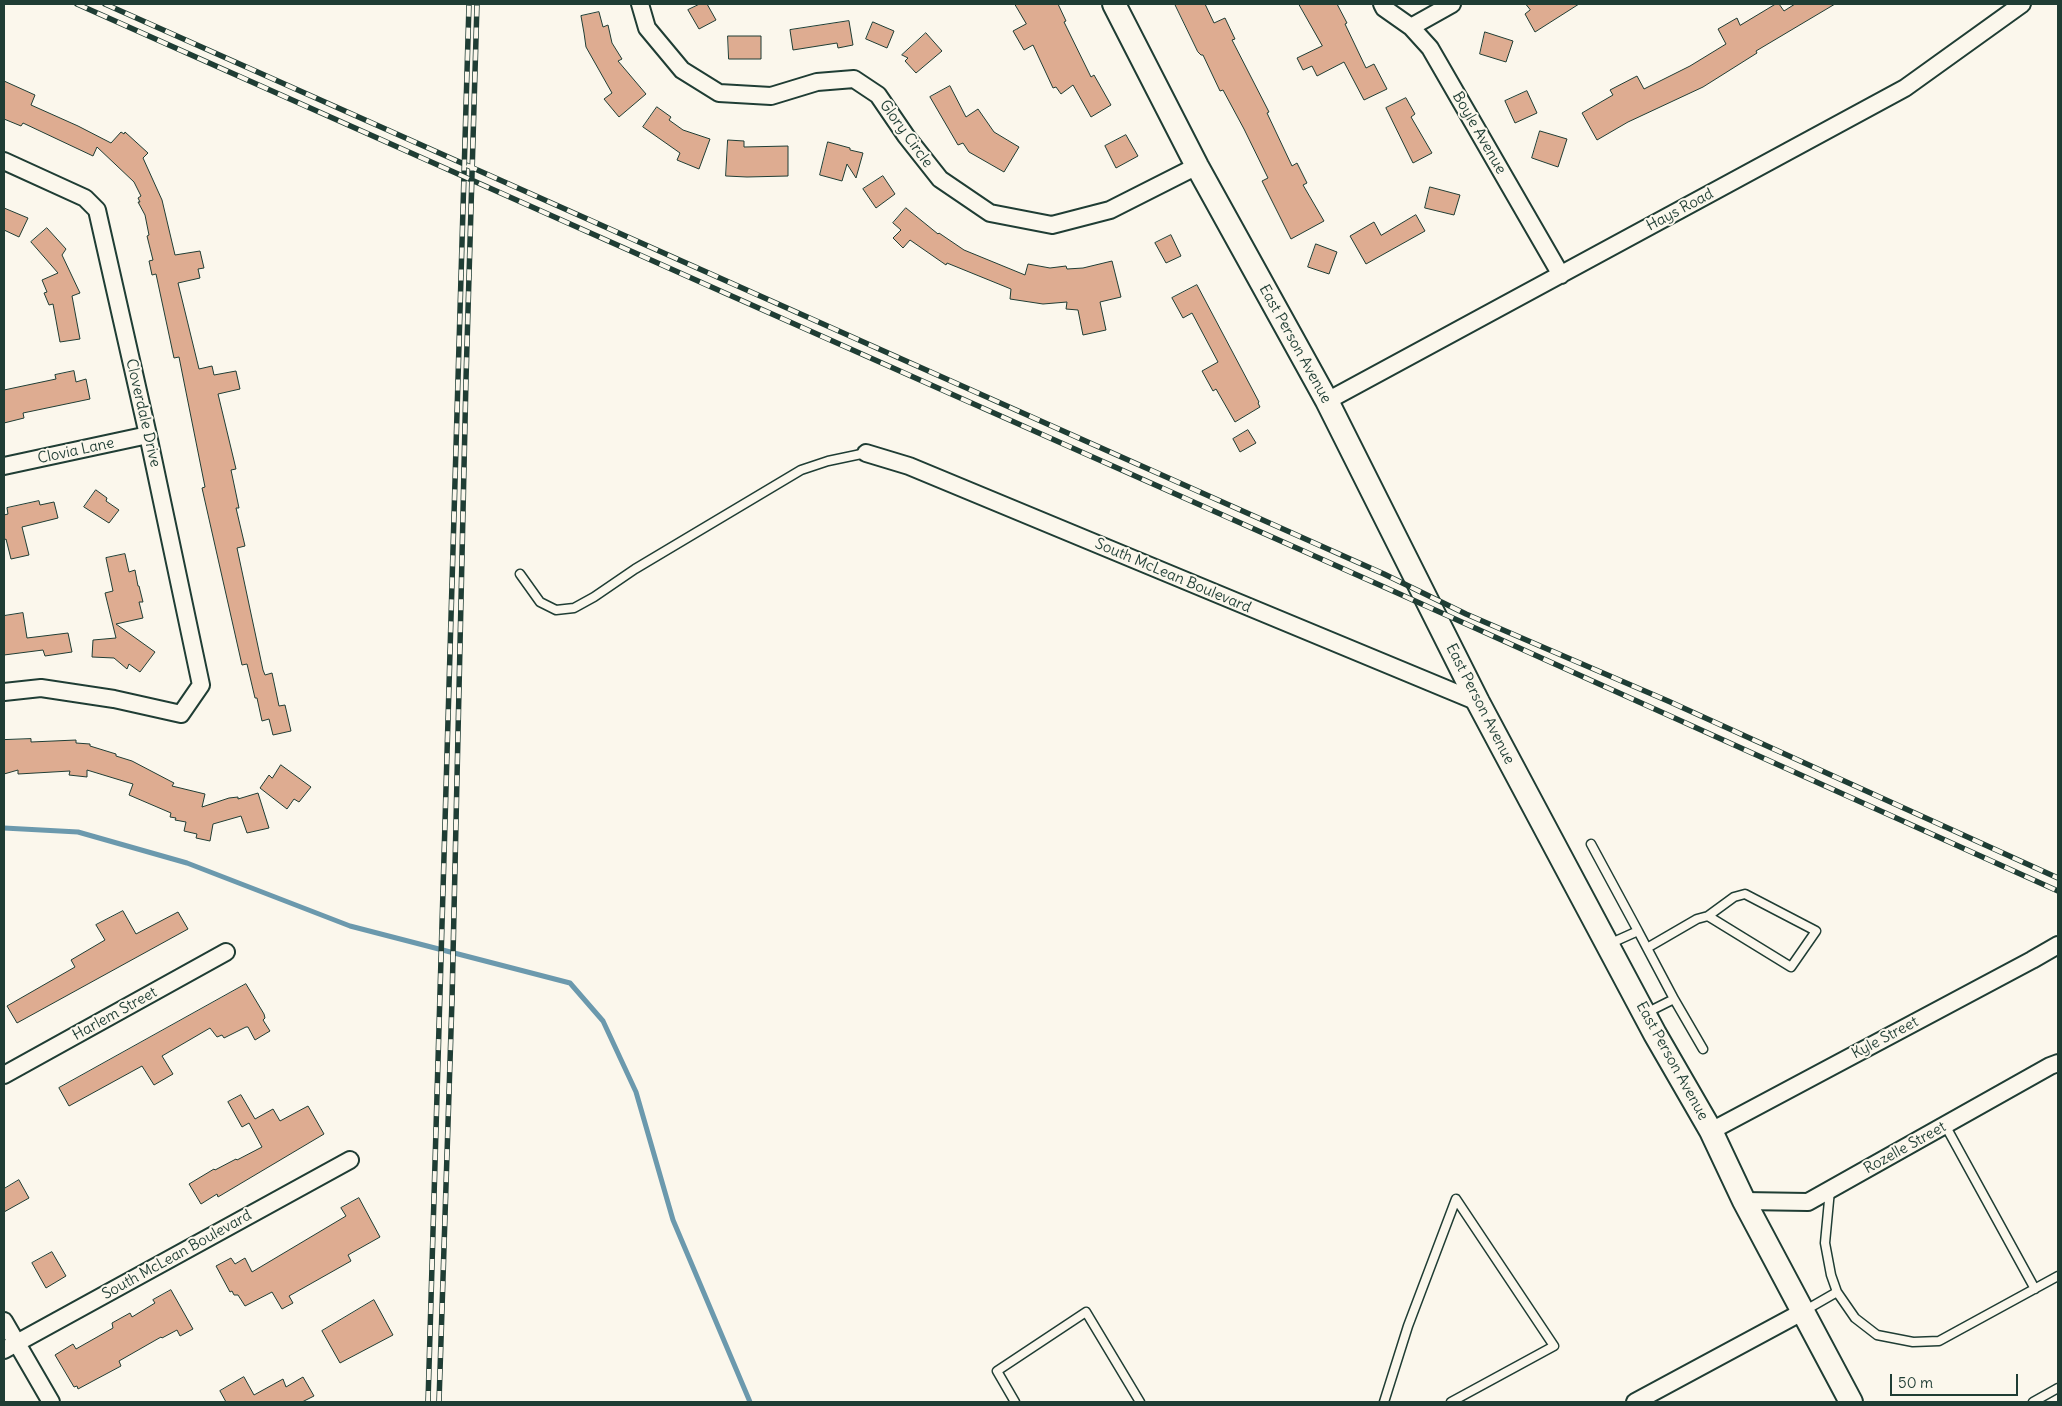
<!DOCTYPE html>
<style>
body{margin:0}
#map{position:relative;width:2062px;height:1406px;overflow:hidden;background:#fbf7ec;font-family:Delius,sans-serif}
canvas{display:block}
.frame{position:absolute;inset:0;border:5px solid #1f3d34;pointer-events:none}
.scale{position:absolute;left:1890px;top:1374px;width:128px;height:22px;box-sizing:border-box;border:2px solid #1f3d34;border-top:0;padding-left:6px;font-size:15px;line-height:18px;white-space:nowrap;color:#1f3d34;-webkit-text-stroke:4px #fbf7ec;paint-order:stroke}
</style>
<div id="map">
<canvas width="2062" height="1406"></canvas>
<div class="frame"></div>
<div class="scale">50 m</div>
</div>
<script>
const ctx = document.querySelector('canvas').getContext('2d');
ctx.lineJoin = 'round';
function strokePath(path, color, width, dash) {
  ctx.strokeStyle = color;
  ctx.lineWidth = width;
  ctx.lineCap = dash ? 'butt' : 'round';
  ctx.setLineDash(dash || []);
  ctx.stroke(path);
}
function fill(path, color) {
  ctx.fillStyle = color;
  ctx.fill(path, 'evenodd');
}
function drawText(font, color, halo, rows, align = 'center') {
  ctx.font = font + ' Delius,sans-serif';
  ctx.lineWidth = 4;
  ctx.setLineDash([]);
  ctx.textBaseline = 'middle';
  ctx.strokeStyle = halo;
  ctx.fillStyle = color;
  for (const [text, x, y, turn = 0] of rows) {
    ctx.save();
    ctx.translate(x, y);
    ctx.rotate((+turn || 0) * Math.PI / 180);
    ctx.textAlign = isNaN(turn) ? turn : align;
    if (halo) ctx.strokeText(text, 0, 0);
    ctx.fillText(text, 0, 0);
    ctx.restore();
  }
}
const stream = new Path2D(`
 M4,828l74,4 109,31 163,63 220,57 33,38 33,71 37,128 77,182`);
const building = new Path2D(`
 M700,4h7l9,16 -17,9 -11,-19z
 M1015,4h43l8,17 -2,1 27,55 3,-2 17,30 -20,12 -18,-32 -12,9 -5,-7 -3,1 -20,-43 -9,5 -11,-19 13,-7z
 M1175,4h30l9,19 11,-5 10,21 -3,1 37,72 -2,1 25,53 5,-3 10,20 -4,2 21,36 -33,18 -29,-58 6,-3 -24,-49 -21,-39 -3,1 -17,-36h-2l-3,-3z
 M1299,4h38l10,19 -2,1 21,44 8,-4 13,25 -23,11 -20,-38 -27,14 -5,-10 -9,4 -6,-12 25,-12z
 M1526,4h53l-44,28 -10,-18 5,-4z
 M1776,4h3l5,7 11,-7h40l-79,47 1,2 -54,34 -75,35 -31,18 -15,-27 31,-18 -3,-5 27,-14 7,13 46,-23 36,-22 -8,-15 19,-11 3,7z
 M599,12l4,15 5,-2 4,18 10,16 -4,2 28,33 -27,23 -15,-18 8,-6 -26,-46 -2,-14 -3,-17z
 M849,21l4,24 -15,3 -1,-5 -44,7 -3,-20z
 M873,22l21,9 -7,17 -21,-9z
 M1485,32l28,9 -7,21 -26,-8z
 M926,33l16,18 -26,22 -11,-12 3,-3 -6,-3z
 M728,36h33v23h-32z
 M4,81l31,14 -4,10 47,21 33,17 10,-11 3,2 1,-2 23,21 -5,5 19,42 13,55 25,-4 4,17 -6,1 2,9 -22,5 21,86 13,-3 2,9 22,-4 4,18 -22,5 18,75 -5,1 8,38h-3l9,38 -8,2 26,122 2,5 7,-2 7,33 6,-1 6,26 -18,4 -4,-16 -7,2 -5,-23h-2l-8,-34 -5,1 -40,-177 3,-1 -26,-130 -5,1 -18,-84 -4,1 -3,-14 4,-1 -6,-24 2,-1 -4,-20 -7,-13h2l-2,-4 3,-2 -7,-14 -37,-35 -4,9 -70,-33 -2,3 -17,-7z
 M950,86l16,31 12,-8 16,23 25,15 -15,25 -35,-20 -6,-9 -5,2 -28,-48z
 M1527,91l10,22 -22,10 -10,-22z
 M1406,98l9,16 -4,3 21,36 -19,10 -27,-55z
 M657,107l14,10 -2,3 14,10 27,9 -11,30 -22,-9 3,-7 -37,-26z
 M1540,131l27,8 -9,28 -26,-9z
 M1126,135l12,21 -22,12 -11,-22z
 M728,140l16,1v6l44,-1v30l-41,1 -21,-1z
 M828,142l22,6v2l13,3 -7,25 -9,-14 -5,17 -22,-6z
 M883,176l12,18 -19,14 -13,-19z
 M1430,187l30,8 -6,20 -29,-7z
 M4,208l24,10 -9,19 -15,-7z
 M906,208l32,26 1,-1 25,17 61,25 3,-11 22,4 16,-2 1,3 16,-1 29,-7 9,36 -21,5 6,28 -23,5 -5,-25 -12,-1 1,-7 -24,2 -33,-5 1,-10 -64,-26 -1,2 -36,-25 -7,8 -10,-10 8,-8 -8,-7z
 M1416,215l9,16 -59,33 -16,-28 24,-14 7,13z
 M47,228l19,21 -4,6 18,38 -8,3 8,43 -20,3 -7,-38 -4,1 -5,-12 3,-1 -5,-12 16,-7 -27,-31z
 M1171,235l10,21 -15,7 -11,-20z
 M1316,244l21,8 -8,22 -21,-7z
 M1197,285l62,117 -1,1 2,4 -25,15 -19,-33 -3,2 -11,-20 16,-9 -26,-49 -9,5 -11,-20z
 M74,371l2,11 10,-3 4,20 -67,14 1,5 -20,5v-33l52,-11 -1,-4z
 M1248,430l8,13 -16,9 -7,-13z
 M96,490l11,8 -1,3 13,9 -10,13 -25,-16z
 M39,501l1,4 14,-3 4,16 -36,9 7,28 -18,4 -5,-20 -2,1v-25l4,-1 -1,-6z
 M125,554l4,18 6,-2 3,16h1l4,16h-4l4,16 -27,6 39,28 -15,20 -11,-8 -2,5 -13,-11 -22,-1 1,-17 23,-2 -11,-45 8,-2 -7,-33z
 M23,613l4,25 41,-5 4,19 -27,4 -2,-6 -39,5v-39z
 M31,739v3l45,-2v3l14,1v2l26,8v2l16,5 42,22 -2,3 33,8 -3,13 27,-9 9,-1v2l20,-6 11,35 -22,5 -6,-17 -28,8 -3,17 -14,-3 1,-4 -13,-3 2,-9 -11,-2 1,-2 -6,-1 1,-4 -42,-18 4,-11 -46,-14v7l-18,-2 1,-4 -52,3v-4l-14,4v-34z
 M281,765l30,22 -12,15 -5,-3 -7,10 -27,-21 9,-13 3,3z
 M123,911l13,23 42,-22 10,17 -171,94 -10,-17 68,-39 -4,-7 34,-20 -9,-15z
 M246,984l18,30 1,4 -2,2 7,11 -15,9 -7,-13h-2l-22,11 -2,-3 -5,2 -7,-9 -48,28 11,18 -19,11 -12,-19 -73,40 -10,-18z
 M241,1095l14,24 18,-10 7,12 28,-15 16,28 -106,63 -1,-3 -16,10 -12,-20 25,-15 1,1 21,-11 1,1 25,-13 -13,-24 -7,4 -14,-25z
 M19,1180l10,18 -25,14v-23z
 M359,1198l21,39 -32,18 3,6 -62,35 4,7 -11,6 -10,-17 -27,14 -7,-11h-4l-2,-4 -2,1 -14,-26 15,-8 4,6 10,-6 7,14 94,-56 -5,-8z
 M52,1252l14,24 -20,12 -14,-25z
 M171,1290l22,39 -13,7 -3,-6 -15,8 -1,-1 -42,24 2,5 -43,23 -1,-3 -3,1 -19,-32 18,-11 3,5 37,-21 -1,-5 18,-10 2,4 23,-14 -2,-3z
 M374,1300l19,35 -53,28 -18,-32z
 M244,1377l10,18 29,-16 3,8 17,-10 11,19 -12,6h-76l-6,-11z`);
const lane = new Path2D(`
 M520,574l20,28 16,8 18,-2 20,-11 41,-28 166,-99 27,-9 38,-8
 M1591,844l47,87
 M1609,944l29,-13 36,68 -28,14
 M1647,948l50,-29 11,-3 83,51 25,-36 -71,-37 -11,3 -26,19
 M1674,999l29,50
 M1945,1125l90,164
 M1830,1190l-5,53 6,32 6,17 18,26 22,17 36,7 26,-1 119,-65
 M1804,1311l33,-19
 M1015,1402l-18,-31 89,-59 54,90
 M1384,1402l24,-76 48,-127 98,147 -103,56
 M2033,1402l25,-14`);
const street = new Path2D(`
 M640,4l7,24 35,42 37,23 52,3 46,-14 37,-3 24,16 28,41 34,43 50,34 62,12 58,-15 87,-44
 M1382,4l2,4 27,19 19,21 131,227
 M1411,27l41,-23
 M4,161l81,37 12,12 51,225 53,250 -20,29 -67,-15 -73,-11 -37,4
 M1327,401l578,-313 117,-84
 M866,453l43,13 569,236
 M4,466l144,-31
 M4,1075l222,-123
 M1711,1131l321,-171 26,-15
 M1744,1201l64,1 242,-136 8,-3
 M4,1321l47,81
 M4,1350l346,-190
 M1635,1402l169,-91`);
const secondary = new Path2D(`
 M1114,4l83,162 130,235 151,301 177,332 56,97 33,70 107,201`);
const rail = new Path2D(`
 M77,4l1316,587 665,300
 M105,4l1279,570 82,40 202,87 390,177
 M428,1402l41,-1398
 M439,1402l13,-402 14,-621 11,-375`);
const streetNames = [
 ["Boyle Avenue",1479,133,60],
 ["Glory Circle",906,134,54],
 ["Hays Road",1680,210,-28],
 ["East Person Avenue",1295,344,61],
 ["Cloverdale Drive",143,413,77],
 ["Clovia Lane",76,451,-12],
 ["South McLean Boulevard",1173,576,23],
 ["East Person Avenue",1480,704,63],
 ["Harlem Street",115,1014,-29],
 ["Kyle Street",1885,1038,-28],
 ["East Person Avenue",1672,1061,61],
 ["Rozelle Street",1905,1148,-29],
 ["South McLean Boulevard",177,1255,-29]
];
strokePath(stream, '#6b99ad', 5);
fill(building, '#deac91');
strokePath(building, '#1f3d34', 1);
strokePath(lane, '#1f3d34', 11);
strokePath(street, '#1f3d34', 20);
strokePath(secondary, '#1f3d34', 26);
strokePath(lane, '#fbf7ec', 8);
strokePath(street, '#fbf7ec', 16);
strokePath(secondary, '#fbf7ec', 22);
strokePath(rail, '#1f3d34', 5.5);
strokePath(rail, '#fbf7ec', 4, [11]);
drawText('15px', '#1f3d34', '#fbf7ec', streetNames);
</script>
